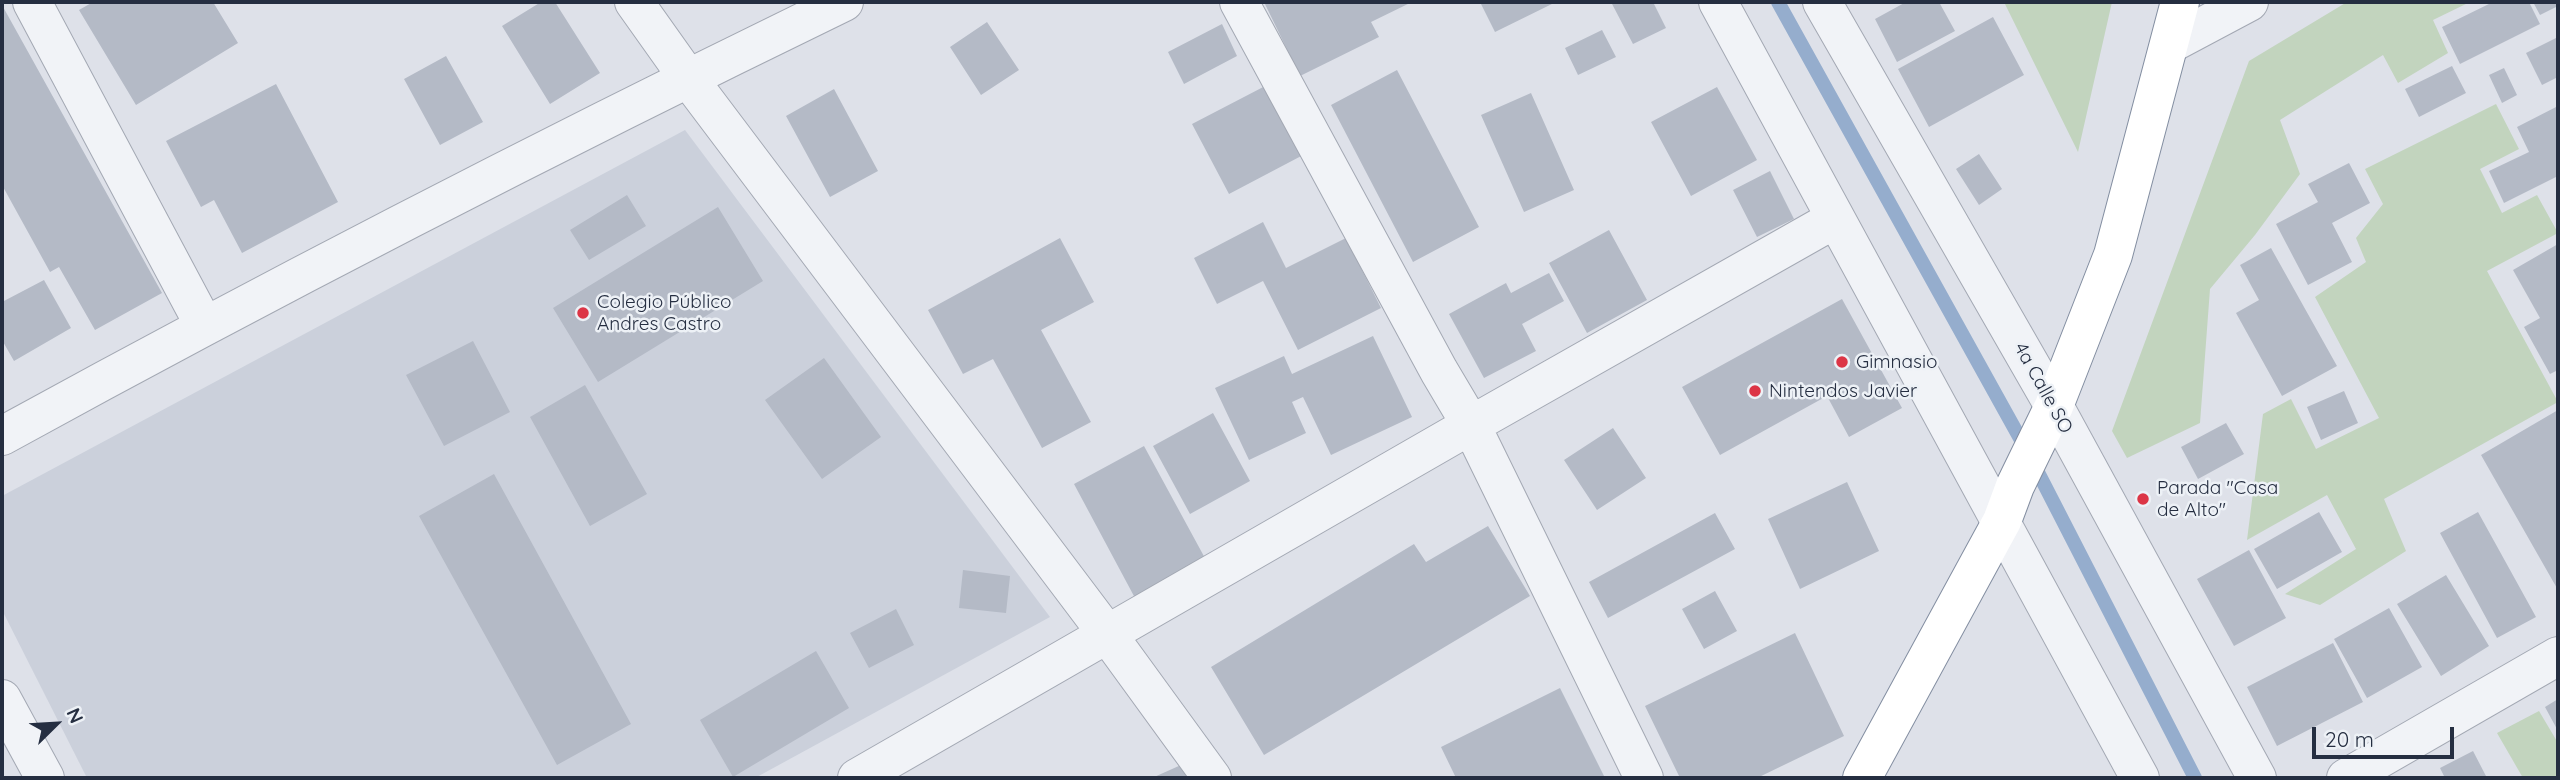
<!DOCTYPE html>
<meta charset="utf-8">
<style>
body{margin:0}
#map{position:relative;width:2560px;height:780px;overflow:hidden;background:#dee1e9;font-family:Quicksand,sans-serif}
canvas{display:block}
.frame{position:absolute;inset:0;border:4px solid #252e41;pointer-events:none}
.north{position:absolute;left:21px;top:689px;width:70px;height:70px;-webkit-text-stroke:5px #edf1f6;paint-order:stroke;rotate:66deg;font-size:19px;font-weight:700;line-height:28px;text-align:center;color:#252e41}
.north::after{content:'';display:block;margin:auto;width:24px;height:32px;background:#252e41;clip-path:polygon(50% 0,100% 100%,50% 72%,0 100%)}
.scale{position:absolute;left:2312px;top:727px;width:142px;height:32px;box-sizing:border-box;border:4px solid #252e41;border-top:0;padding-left:9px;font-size:21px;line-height:24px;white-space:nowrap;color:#252e41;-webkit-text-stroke:5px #edf1f6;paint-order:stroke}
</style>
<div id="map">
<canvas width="2560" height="780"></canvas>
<div class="frame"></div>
<div class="north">N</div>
<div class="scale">20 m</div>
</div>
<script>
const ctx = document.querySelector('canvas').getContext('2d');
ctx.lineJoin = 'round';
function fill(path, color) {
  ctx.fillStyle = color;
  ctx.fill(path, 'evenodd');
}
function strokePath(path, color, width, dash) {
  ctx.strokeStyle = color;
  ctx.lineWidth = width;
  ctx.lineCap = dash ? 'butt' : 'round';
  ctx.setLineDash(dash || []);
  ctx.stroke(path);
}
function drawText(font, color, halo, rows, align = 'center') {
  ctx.font = font + ' Quicksand,sans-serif';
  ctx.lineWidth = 5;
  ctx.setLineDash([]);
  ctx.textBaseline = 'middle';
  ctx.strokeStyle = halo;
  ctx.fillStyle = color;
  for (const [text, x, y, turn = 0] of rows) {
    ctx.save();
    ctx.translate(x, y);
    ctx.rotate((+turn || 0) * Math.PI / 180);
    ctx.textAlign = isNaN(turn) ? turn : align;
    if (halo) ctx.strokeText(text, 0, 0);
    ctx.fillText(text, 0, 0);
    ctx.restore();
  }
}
const built = new Path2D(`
 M685,130l365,487 -295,161h-668l-85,-168v-114z`);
const green = new Path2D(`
 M2004,2h108l-34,150z
 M2347,2h123l-37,18 15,33 -50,30 -15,-28 -103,65 20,54 -45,61 -45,54 -10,134 -73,35 -15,-27 137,-370z
 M2496,104l23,45 -39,20 22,44 35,-18 21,38 -71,38 71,131 -174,97 22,52 -86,54 -35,-11 71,-45 -29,-54 -80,45 16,-126 28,-15 25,50 63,-31 -64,-121 51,-35 -10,-24 27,-34 -18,-35z
 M2539,711l19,32v35h-35l-26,-45z`);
const stream = new Path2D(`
 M1778,2l248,447 169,329`);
const building = new Path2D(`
 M93,2h120l25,41 -102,62 -57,-95z
 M541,2h14l45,71 -50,31 -48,-78z
 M1264,2h148l-41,20 8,15 -79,39z
 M1486,2h70l-61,30 -14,-28z
 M1611,2h42l13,26 -33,16z
 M1906,2h33l16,29 -58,31 -22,-43z
 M2493,2h36l11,22 -80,40 -18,-37z
 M2533,2h25v4l-18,9z
 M2,5l160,288 -67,37 -36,-63 -9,5 -48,-87z
 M1993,17l31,58 -95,52 -31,-58z
 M987,22l32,48 -38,25 -31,-48z
 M1222,24l15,32 -53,28 -16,-32z
 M1602,30l14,27 -38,18 -13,-27z
 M2558,37v40l-16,8 -16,-32z
 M446,56l37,66 -43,23 -36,-66z
 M2452,66l14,27 -47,24 -14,-28z
 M2504,68l13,27 -15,8 -13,-28z
 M1397,70l82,157 -66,35 -82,-157z
 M276,84l62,118 -96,51 -28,-53 -13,7 -35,-66z
 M1269,84l36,70 -76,40 -37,-70z
 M1717,87l40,73 -66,36 -40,-74z
 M834,89l44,82 -48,26 -44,-81z
 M1531,93l43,97 -50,22 -43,-97z
 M2558,106v70l-54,27 -15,-32 40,-19 -12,-25z
 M1979,154l23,35 -23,16 -23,-36z
 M2349,163l21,40 -38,20 20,39 -44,23 -32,-61 42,-22 -10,-18z
 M1770,171l24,48 -37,18 -24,-47z
 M627,195l19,31 -57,34 -19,-30z
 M718,207l45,74 -165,101 -45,-74z
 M1263,222l23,46 60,-30 35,70 -83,42 -35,-69 -46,23 -23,-46z
 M1609,230l38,70 -60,33 -38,-70z
 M1060,238l34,64 -53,28 50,92 -49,26 -49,-89 -30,15 -35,-64z
 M2558,244v126l-8,4 -26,-47 16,-9 -27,-48z
 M2271,248l66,118 -55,30 -46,-83 23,-13 -19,-35z
 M1549,273l15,28 -42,23 14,27 -52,27 -35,-64 57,-31 5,10z
 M44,280l27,48 -57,33 -12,-21v-38z
 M1842,299l60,109 -53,29 -22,-41 -107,59 -38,-68z
 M1373,336l39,81 -81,38 -28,-58 -11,5 14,31 -57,27 -34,-72 69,-32 8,18z
 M473,341l37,71 -66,34 -38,-71z
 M824,358l57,79 -59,42 -57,-79z
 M585,385l62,109 -57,32 -60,-109z
 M2344,391l14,32 -37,17 -14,-33z
 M2558,410v180l-77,-135z
 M1213,413l37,68 -60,33 -37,-68z
 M2226,423l18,31 -46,25 -17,-32z
 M1613,428l33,50 -49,32 -33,-50z
 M1144,446l62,114 -71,38 -61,-114z
 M494,474l137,250 -74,41 -138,-249z
 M1847,482l32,69 -79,38 -32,-70z
 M2319,512l23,40 -65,37 -23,-40z
 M2478,512l58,105 -39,21 -57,-105z
 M1715,513l20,36 -127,69 -19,-36z
 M1488,526l42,70 -266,159 -53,-88 203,-123 12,18z
 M2249,550l37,68 -52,28 -37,-67z
 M963,570l47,6 -4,37 -47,-5z
 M2446,575l43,71 -48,30 -44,-72z
 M1715,591l22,40 -33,18 -22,-40z
 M2389,608l33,59 -55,31 -33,-59z
 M896,609l18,36 -45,23 -19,-35z
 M1795,633l49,103 -87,42h-77l-35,-72z
 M2333,643l30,59 -86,44 -30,-59z
 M816,651l33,57 -116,69 -33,-57z
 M1560,688l45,90h-149l-15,-31z
 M2558,699v32l-13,-24z
 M2473,751l14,27h-42l-5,-10z
 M1181,765l6,13h-35z`);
const minor = new Path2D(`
 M32,2l172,323
 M634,2l54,76 420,557 104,143
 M1239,2l200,369 32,54 173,353
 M1718,2l422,776
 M1822,2l232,404 203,372
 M2170,44l79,-42
 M2,436c277,-152 558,-296 842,-434
 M2,699l43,79
 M857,778l614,-353 364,-206
 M2346,778l212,-122`);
const highway = new Path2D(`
 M1862,778l140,-257 13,-35 39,-80 59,-151 67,-253`);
const markers = [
 [583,313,7,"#dc3546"],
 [1842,362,7,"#dc3546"],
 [1755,391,7,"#dc3546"],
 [2143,499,7,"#dc3546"]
];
const poiNames = [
 ["Colegio Público",597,302],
 ["Andres Castro",597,324],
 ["Gimnasio",1856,362],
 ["Nintendos Javier",1769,391],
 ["Parada \"Casa",2157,488],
 ["de Alto\"",2157,510]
];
const streetNames = [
 ["4a Calle SO",2043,388,61]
];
fill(built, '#cbd0db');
fill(green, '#c2d4be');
strokePath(stream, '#95adcd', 14);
fill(building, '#b4bac6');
strokePath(minor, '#a3a8b3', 40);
strokePath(highway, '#838ea1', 40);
strokePath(minor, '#f1f3f7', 38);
strokePath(highway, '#fff', 38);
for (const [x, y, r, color] of markers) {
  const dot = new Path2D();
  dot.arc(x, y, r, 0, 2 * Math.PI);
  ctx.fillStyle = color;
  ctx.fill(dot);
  strokePath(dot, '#edf1f6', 2.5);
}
drawText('19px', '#252e41', '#edf1f6', poiNames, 'left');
drawText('19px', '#252e41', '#edf1f6', streetNames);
</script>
